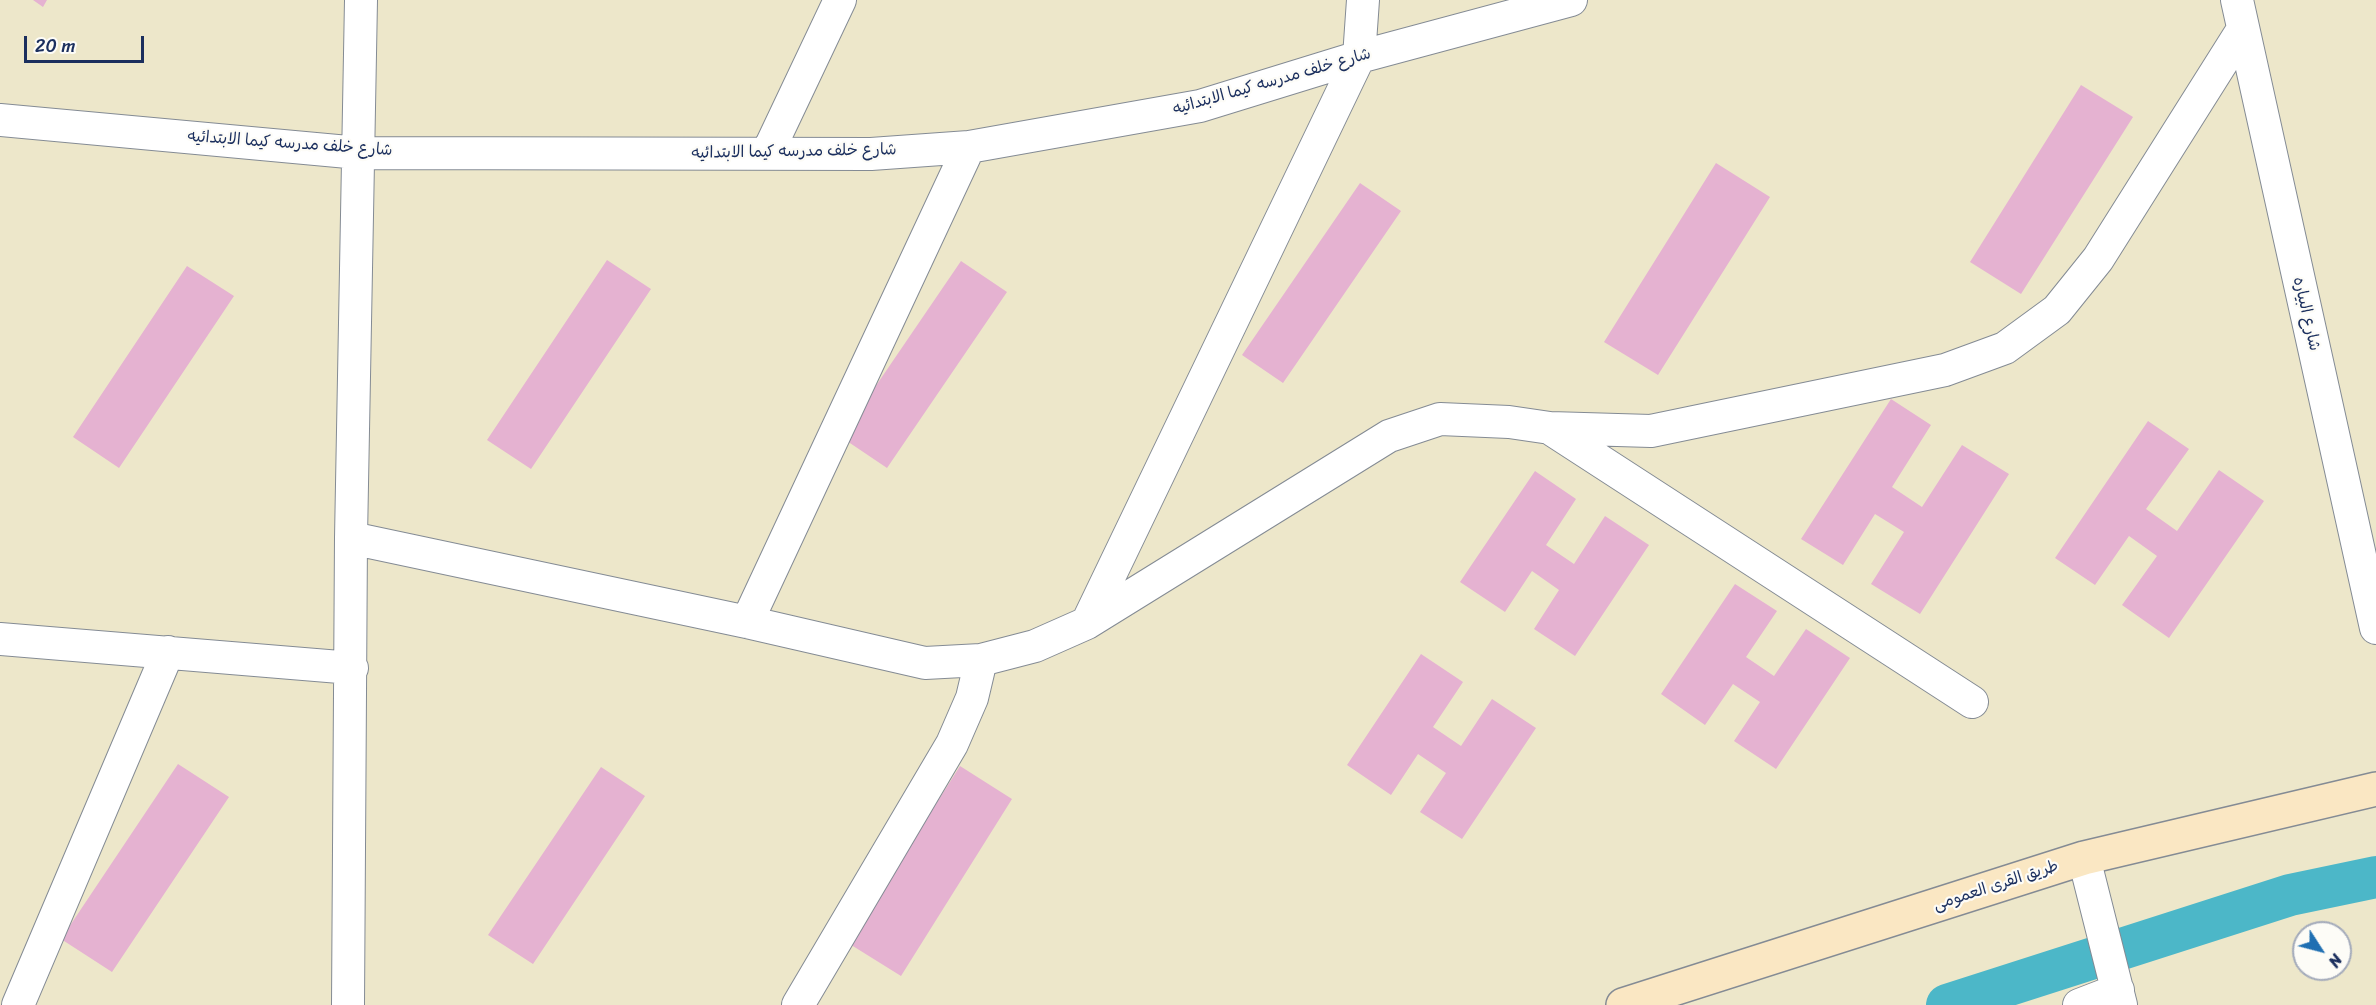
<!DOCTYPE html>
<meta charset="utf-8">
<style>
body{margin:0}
#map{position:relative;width:2376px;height:1005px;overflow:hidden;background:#ede7ca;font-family:Sriracha,sans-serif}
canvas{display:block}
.north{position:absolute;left:2292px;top:921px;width:60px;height:60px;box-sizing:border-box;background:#fdfcf7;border:2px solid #a3aaba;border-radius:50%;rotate:126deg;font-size:16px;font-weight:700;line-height:24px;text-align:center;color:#1b2f5e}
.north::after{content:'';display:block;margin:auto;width:21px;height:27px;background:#1f6fb2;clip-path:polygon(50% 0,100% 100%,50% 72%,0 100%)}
.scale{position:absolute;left:24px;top:36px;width:120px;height:27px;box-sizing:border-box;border:3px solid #1b2f5e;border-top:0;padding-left:8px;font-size:18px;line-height:21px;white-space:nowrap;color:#1b2f5e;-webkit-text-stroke:4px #fdfcf7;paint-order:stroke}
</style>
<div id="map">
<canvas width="2376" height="1005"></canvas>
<div class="north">N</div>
<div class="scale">20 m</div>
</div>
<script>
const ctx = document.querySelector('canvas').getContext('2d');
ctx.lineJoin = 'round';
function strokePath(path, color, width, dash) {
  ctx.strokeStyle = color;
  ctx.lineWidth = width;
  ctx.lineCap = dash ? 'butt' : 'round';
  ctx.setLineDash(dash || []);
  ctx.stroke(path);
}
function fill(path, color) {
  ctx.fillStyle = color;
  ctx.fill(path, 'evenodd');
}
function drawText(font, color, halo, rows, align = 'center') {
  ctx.font = font + ' Sriracha,"Playpen Sans Arabic",sans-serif';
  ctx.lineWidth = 4.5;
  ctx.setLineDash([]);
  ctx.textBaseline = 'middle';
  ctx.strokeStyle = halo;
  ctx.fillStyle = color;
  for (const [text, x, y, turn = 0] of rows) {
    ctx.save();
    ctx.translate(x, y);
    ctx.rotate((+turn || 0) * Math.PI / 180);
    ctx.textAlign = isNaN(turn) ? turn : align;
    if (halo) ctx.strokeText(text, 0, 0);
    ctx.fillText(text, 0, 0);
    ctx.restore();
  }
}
const canal = new Path2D(`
 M1947,1005l343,-110 86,-18`);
const building = new Path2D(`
 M33,0h14l-4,7z
 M2081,85l52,32 -112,177 -51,-32z
 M1716,163l54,34 -112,178 -54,-33z
 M1360,183l41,28 -118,172 -41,-28z
 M607,260l44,29 -120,180 -44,-29z
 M961,261l46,31 -120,176 -46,-31z
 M187,266l47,30 -115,172 -46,-31z
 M1891,399l40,26 -39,62 30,20 40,-62 47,29 -89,140 -49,-30 33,-52 -29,-18 -32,51 -42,-26z
 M2148,421l41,28 -43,60 31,22 42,-61 45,31 -95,137 -47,-33 35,-49 -28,-20 -34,49 -40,-27z
 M1535,471l41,28 -30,46 28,19 31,-48 44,29 -74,111 -41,-27 25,-39 -27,-19 -27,41 -45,-30z
 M1735,584l42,27 -31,46 28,19 32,-47 44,29 -74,111 -42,-28 26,-39 -27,-18 -28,41 -44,-31z
 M1421,654l42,28 -30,45 28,19 31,-47 44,29 -74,111 -42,-27 26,-39 -28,-19 -27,41 -44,-30z
 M178,764l51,33 -117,175 -51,-33z
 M960,766l52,33 -111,177 -53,-33z
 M601,767l44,29 -112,168 -45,-29z`);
const street = new Path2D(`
 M2237,0l139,628
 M0,120l359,33 512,1 98,-7 231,-41 159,-49 212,-57
 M767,154l73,-154
 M1551,429l421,273
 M351,538l396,84 178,41 56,-3 54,-14 52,-23 302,-187 51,-17 69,3 41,6 101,3 294,-61 60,-22 52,-38 41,-51 145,-230
 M747,622l222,-475
 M1087,623l272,-566 4,-57
 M0,639l352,29
 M2084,858l37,147
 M18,1005l150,-353
 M348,1005l3,-467 10,-538
 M798,1005l154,-261 20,-46 9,-38
 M2079,1005l39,-15`);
const secondary = new Path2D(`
 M1623,1005l461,-147 292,-69`);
const streetNames = [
 ["شارع خلف مدرسه كيما الابتدائيه",1272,82,-16],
 ["شارع خلف مدرسه كيما الابتدائيه",290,144,4],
 ["شارع خلف مدرسه كيما الابتدائيه",794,152,-1],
 ["شارع البياره",2306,314,77],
 ["طريق القرى العمومى",1996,886,-18]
];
strokePath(canal, '#4cb7c8', 42);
fill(building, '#e5b2d1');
strokePath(street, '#848b94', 34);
strokePath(secondary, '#848b94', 36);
strokePath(street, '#fff', 32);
strokePath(secondary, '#fae7c3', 33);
drawText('16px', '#1b2f5e', '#fdfcf7', streetNames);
</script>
